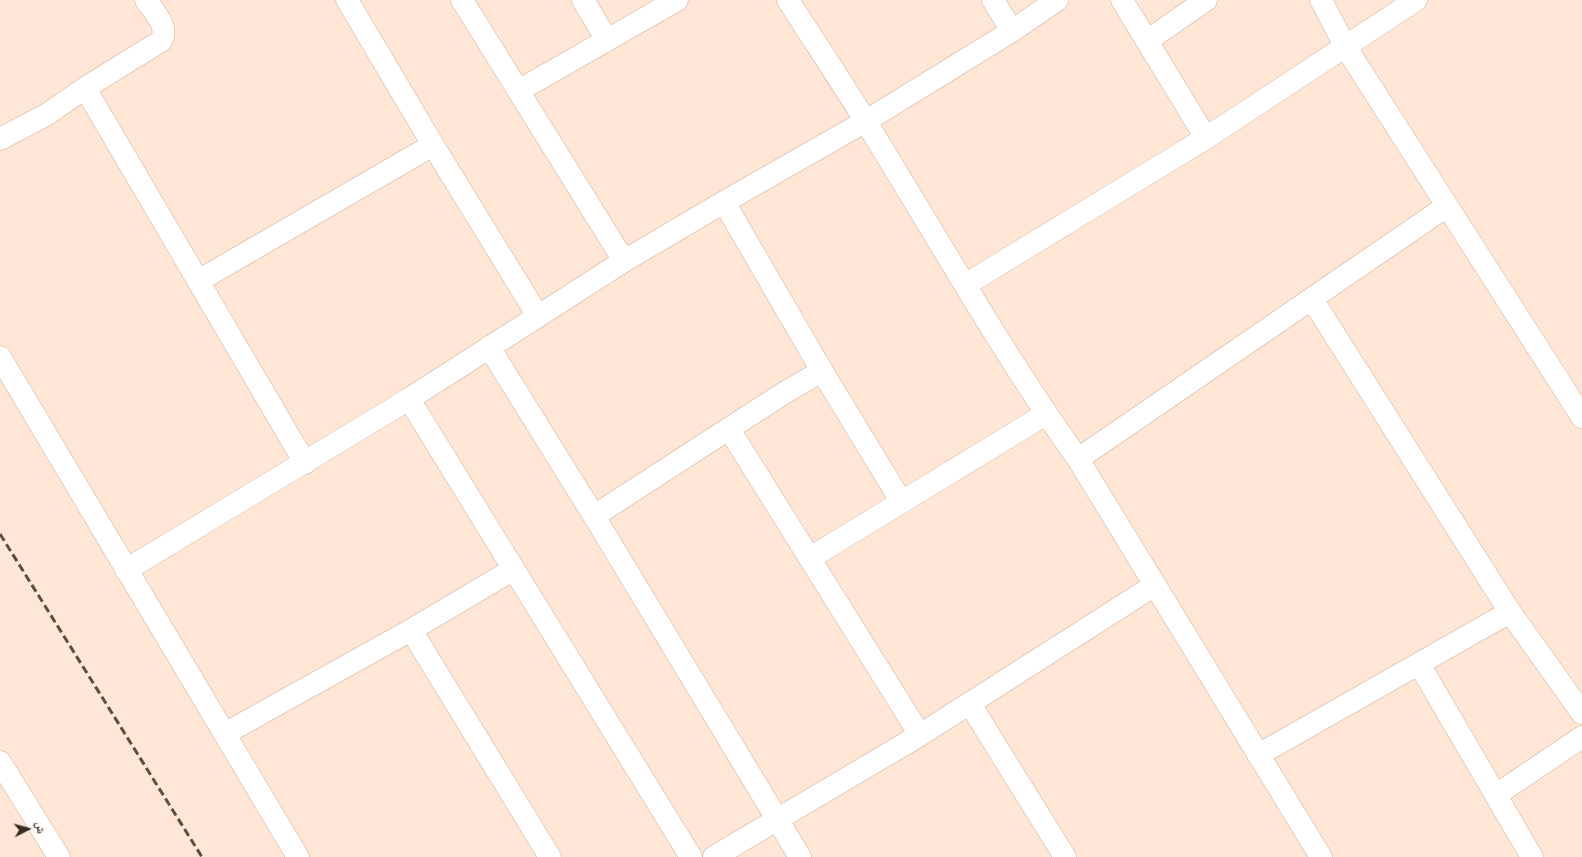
<!DOCTYPE html>
<meta charset="utf-8">
<style>
body{margin:0}
#map{position:relative;width:1582px;height:857px;overflow:hidden;background:#ffe6d5;font-family:"Source Sans 3","Noto Naskh Arabic",sans-serif}
canvas{display:block}
.north{position:absolute;left:8px;top:809px;width:40px;height:40px;-webkit-text-stroke:3px #fef7f3;paint-order:stroke;rotate:84deg;font-size:11px;font-weight:700;line-height:16px;text-align:center;color:#372b23}
.north::after{content:'';display:block;margin:auto;width:14px;height:18px;background:#372b23;clip-path:polygon(50% 0,100% 100%,50% 72%,0 100%)}
</style>
<div id="map">
<canvas width="1582" height="857"></canvas>
<div class="north">ش</div>
</div>
<script>
const ctx = document.querySelector('canvas').getContext('2d');
ctx.lineJoin = 'round';
function strokePath(path, color, width, dash) {
  ctx.strokeStyle = color;
  ctx.lineWidth = width;
  ctx.lineCap = dash ? 'butt' : 'round';
  ctx.setLineDash(dash || []);
  ctx.stroke(path);
}
const street = new Path2D(`
 M347,0l86,145 105,171
 M462,0l162,261
 M583,0l24,40
 M788,0c26,41 53,81 78,122 70,113 135,229 212,337l243,398
 M993,0l19,31
 M1122,0l84,138
 M1321,0l24,46 237,371
 M1147,41l59,-41
 M85,88l220,375
 M518,91l159,-91
 M0,139l46,-24 39,-27 76,-47c9,-14 -8,-30 -15,-41
 M724,202l98,169 79,130
 M198,281l235,-136
 M965,285l241,-147 210,-138
 M1312,299l198,313 72,101
 M489,347l105,169 206,341
 M0,357l298,500
 M409,399l282,458
 M729,429l191,306
 M1078,459l369,-253
 M594,516l190,-123 38,-22
 M810,558l236,-144
 M126,570l283,-171 215,-138 100,-59 142,-81 146,-90 45,-31
 M411,630l139,227
 M1419,664l113,193
 M970,704l95,153
 M226,733l185,-103 103,-61
 M1258,755l252,-143
 M1496,795l86,-58
 M714,857l206,-122 235,-150`);
const secondary = new Path2D(`
 M0,762l59,95`);
const rail = new Path2D(`
 M0,534l202,323`);
strokePath(street, '#ccaf9b', 23);
strokePath(secondary, '#ccaf9b', 23);
strokePath(street, '#fff', 22);
strokePath(secondary, '#fff', 22);
strokePath(rail, '#5c4e44', 3, [8, 4]);
</script>
